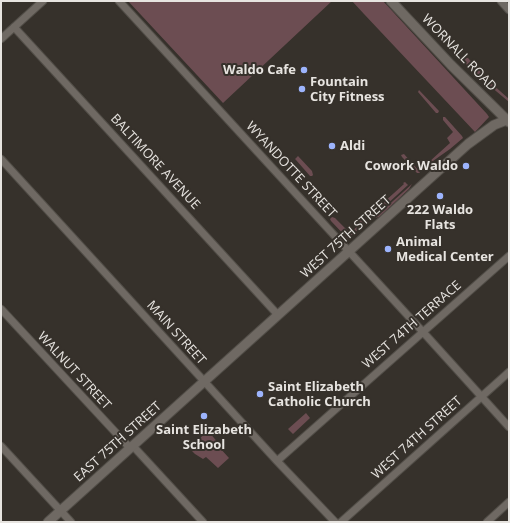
<!DOCTYPE html>
<style>
body{margin:0}
#map{position:relative;width:510px;height:523px;overflow:hidden;background:#36312b;font-family:"Open Sans",sans-serif}
canvas{display:block}
.frame{position:absolute;inset:0;border:2px solid #e7e4e0;pointer-events:none}
</style>
<div id="map">
<canvas width="510" height="523"></canvas>
<div class="frame"></div>
</div>
<script>
const ctx = document.querySelector('canvas').getContext('2d');
ctx.lineJoin = 'round';
function fill(path, color) {
  ctx.fillStyle = color;
  ctx.fill(path, 'evenodd');
}
function strokePath(path, color, width, dash) {
  ctx.strokeStyle = color;
  ctx.lineWidth = width;
  ctx.lineCap = dash ? 'butt' : 'round';
  ctx.setLineDash(dash || []);
  ctx.stroke(path);
}
function drawText(font, color, halo, rows, align = 'center') {
  ctx.font = font + ' "Open Sans",sans-serif';
  ctx.lineWidth = 4;
  ctx.setLineDash([]);
  ctx.textBaseline = 'middle';
  ctx.strokeStyle = halo;
  ctx.fillStyle = color;
  for (const [text, x, y, turn = 0] of rows) {
    ctx.save();
    ctx.translate(x, y);
    ctx.rotate((+turn || 0) * Math.PI / 180);
    ctx.textAlign = isNaN(turn) ? turn : align;
    if (halo) ctx.strokeText(text, 0, 0);
    ctx.fillText(text, 0, 0);
    ctx.restore();
  }
}
const green = new Path2D(`
 M128,1h204l-109,102z
 M352,1h31l104,113 2,3 -14,15 -111,-118z
 M466,58h2l23,25 18,16v3l-38,-32 -8,-10z
 M419,90l20,21 -1,2h-2l-18,-21z
 M443,117h2l17,19 1,2 -13,11 -17,12 -14,12h-2l-15,-16 -1,-2 3,-1 15,17 31,-28 -3,-5 6,-6 -10,-12z
 M298,156l14,15 1,4 -1,1h-2l-14,-16 -1,-1z
 M405,182l3,3 -34,31 -2,1 -4,-3 3,-3 2,1 31,-28 -1,-1z
 M412,184l-3,5 -30,28 -5,1z
 M313,196c5,2 11,9 13,14l-2,2 -13,-14z
 M332,217l3,1 15,15 10,-9 -3,-3 1,-2h3l3,5 -16,15 -17,-18 -1,-2z
 M306,413l4,5 -17,16 -5,-5z
 M208,431l12,14 -1,2 10,11 -11,10 -12,-11 -3,2 -8,-5 -3,-3 -1,-5z`);
const minor = new Path2D(`
 M119,1l304,331 86,95
 M501,1l8,9
 M14,27l264,288
 M1,39l42,-38
 M1,159l276,302 58,61
 M1,309l129,139
 M1,446l70,76
 M133,446l70,76
 M277,461l232,-205
 M341,522l168,-150
 M487,522l22,-20`);
const secondary = new Path2D(`
 M391,1l60,64 58,57
 M48,522l420,-378 26,-19 15,-6`);
const markers = [
 [304,70,4,"#9db4fd"],
 [302,89,4,"#9db4fd"],
 [332,146,4,"#9db4fd"],
 [466,166,4,"#9db4fd"],
 [440,196,4,"#9db4fd"],
 [388,249,4,"#9db4fd"],
 [260,394,4,"#9db4fd"],
 [204,416,4,"#9db4fd"]
];
const streetNames = [
 ["WORNALL ROAD",459,53,46],
 ["BALTIMORE AVENUE",155,162,47],
 ["WYANDOTTE STREET",291,170,47],
 ["WEST 75TH STREET",346,237,-42],
 ["WEST 74TH TERRACE",412,325,-41],
 ["MAIN STREET",176,333,48],
 ["WALNUT STREET",74,371,47],
 ["WEST 74TH STREET",417,438,-42],
 ["EAST 75TH STREET",118,442,-42]
];
const poiNames = [
 ["Waldo Cafe",296,70,"right"],
 ["Fountain",310,82],
 ["City Fitness",310,97],
 ["Aldi",340,146],
 ["Cowork Waldo",458,166,"right"],
 ["222 Waldo",440,210,"center"],
 ["Flats",440,225,"center"],
 ["Animal",396,242],
 ["Medical Center",396,257],
 ["Saint Elizabeth",268,387],
 ["Catholic Church",268,402],
 ["Saint Elizabeth",204,430,"center"],
 ["School",204,445,"center"]
];
fill(green, '#6c4d52');
strokePath(minor, '#524e48', 9);
strokePath(secondary, '#524e48', 11);
strokePath(minor, '#6f6963', 7);
strokePath(secondary, '#6f6963', 9);
for (const [x, y, r, color] of markers) {
  const dot = new Path2D();
  dot.arc(x, y, r, 0, 2 * Math.PI);
  ctx.fillStyle = color;
  ctx.fill(dot);
  strokePath(dot, '#36312b', 1.5);
}
drawText('13px', '#e7e4e0', '#36312b', streetNames);
drawText('bold 13px', '#e7e4e0', '#36312b', poiNames, 'left');
</script>
